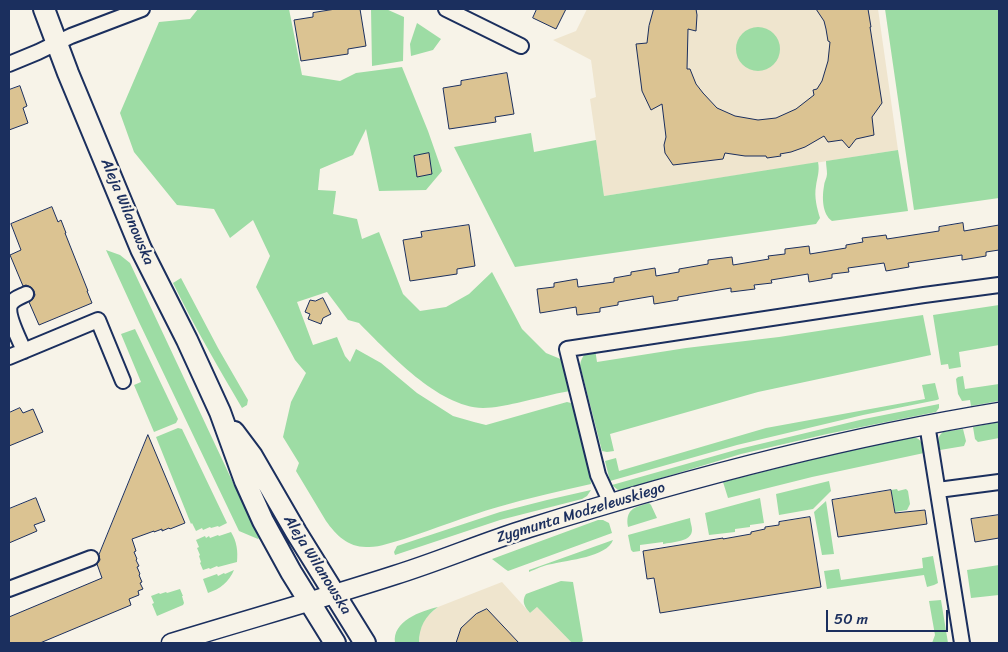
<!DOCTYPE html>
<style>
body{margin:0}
#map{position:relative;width:1008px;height:652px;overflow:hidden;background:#f7f3e8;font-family:Sriracha,sans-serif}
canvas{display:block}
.frame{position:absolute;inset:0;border:10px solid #1b2f5e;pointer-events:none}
.scale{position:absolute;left:826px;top:610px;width:122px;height:22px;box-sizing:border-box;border:2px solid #1b2f5e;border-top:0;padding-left:6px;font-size:15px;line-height:18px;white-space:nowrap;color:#1b2f5e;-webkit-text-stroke:4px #f7f3e8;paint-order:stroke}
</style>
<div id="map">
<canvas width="1008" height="652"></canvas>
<div class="frame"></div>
<div class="scale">50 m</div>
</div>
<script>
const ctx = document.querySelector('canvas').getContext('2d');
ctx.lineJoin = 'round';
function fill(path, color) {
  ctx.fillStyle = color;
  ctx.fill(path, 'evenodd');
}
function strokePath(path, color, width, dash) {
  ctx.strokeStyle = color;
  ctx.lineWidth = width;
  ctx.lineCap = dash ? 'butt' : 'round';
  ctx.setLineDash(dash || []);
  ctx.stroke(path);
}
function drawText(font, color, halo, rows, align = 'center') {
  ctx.font = font + ' Sriracha,sans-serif';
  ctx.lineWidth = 5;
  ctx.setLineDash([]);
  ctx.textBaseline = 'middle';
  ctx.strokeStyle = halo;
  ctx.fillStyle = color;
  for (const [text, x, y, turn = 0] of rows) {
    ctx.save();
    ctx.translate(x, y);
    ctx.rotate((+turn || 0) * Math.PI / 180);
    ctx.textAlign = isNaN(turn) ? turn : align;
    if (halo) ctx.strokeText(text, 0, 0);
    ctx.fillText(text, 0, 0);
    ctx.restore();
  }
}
const built = new Path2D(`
 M587,9h291l20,141 -294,46 -14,-97 6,-2 -5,-37 -38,-20 23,-9z
 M502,582l28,31 7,-6 35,36h-153l1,-13 5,-12 13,-11z`);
const green = new Path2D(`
 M198,9h91l13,66 38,6 16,-8 46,-6 26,64 14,40 -16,19 -47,1 -13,-62 -13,26 -33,14 -2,21 18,1 -3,23 24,5 5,20 17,-7 24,62 17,17 26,-4 23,-13 23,-22 30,57 24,24 17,7 7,31c-18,3 -35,8 -53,12 -11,2 -22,5 -34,5 -45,-1 -94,-55 -124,-85l-11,-3 -21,-28 -30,10 16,43 24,-8 8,19 5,6 6,-13 25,14 36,30 36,23 21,6 12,3 81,-23 4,1 3,4 14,51 3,26c-31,7 -62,14 -93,23 -32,9 -63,22 -94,32 -12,3 -25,9 -38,8 -18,0 -30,-12 -40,-26l-30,-50 3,-8 -16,-26 8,-35 15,-29 -11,-13 -39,-73 14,-31 -17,-36 -23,18 -16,-29 -37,-4 -43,-53 -14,-39 39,-91 31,-3z
 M371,9h15l18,8 -1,44 -31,5z
 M885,9h114v189l-85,12z
 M417,23l24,16 -8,11 -22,6 -1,-12z
 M736 49a22 22 0 1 1 44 0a22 22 0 1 1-44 0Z
 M531,133l3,19 62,-12 8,56 214,-34c2,9 -1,16 -2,24 -2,11 1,22 4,32l-4,6 -301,43 -61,-120z
 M898,150l10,61 -76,10c-10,-7 -10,-24 -8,-35 0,-4 3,-8 3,-12 0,-4 -1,-9 -1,-13z
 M106,250l14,5 10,8 129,275 -1,1 -19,-8 -100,-209z
 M181,278l37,70 30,52 -1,5 -5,3c-24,-41 -48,-82 -69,-125z
 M999,305v40l-40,7 2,15 -12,2 -1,-5 -7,1 -8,-50z
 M923,315l8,40 -173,37 -148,42 4,17 -7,1 -5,-1 -22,-86c2,-10 6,-13 15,-16l2,13 89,-14 93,-11z
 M135,329l43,90 -2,4 -22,9 -20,-47 7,-3 -20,-48z
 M963,376l2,13 34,-5v17l-28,5 -1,-6 -8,1 -4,-7 -2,-15 2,-2z
 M935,383l4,16 -2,1 -74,15 -126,30 -127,36 -5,-20 11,-3 3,13 147,-43 159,-29 -3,-14z
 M939,404v4l-3,4 -109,22 -86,20 -119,36h-4l-6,-5 127,-36 125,-30z
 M999,422v16l-21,4 -3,-3 -2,-12z
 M178,428l4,1 45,94 -8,4 -1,-1 -7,2 -1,-1 -7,3 -1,-2 -6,3 -4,-8 -1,1 -35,-87z
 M963,429l3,12 -2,5 -24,4c-1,-7 -4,-13 3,-18z
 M913,437c9,1 10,9 11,16l-112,24 -84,21 -5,-16 131,-33z
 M829,481l2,10 -18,18 -34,6 -3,-21z
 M897,489l1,2 8,-2 2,2 2,13 -3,6 -12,2 -4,-22z
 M591,490l-4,6 -5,3 -82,21 -105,35 -1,-3 3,-6 103,-34 47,-12z
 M760,498l4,25 -14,2v2l-15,2v3l-26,3 -4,-22z
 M826,501l8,53 -12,1 -8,-43z
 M649,503l2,2 6,13 -29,9c-3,-18 7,-20 21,-24z
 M690,518c0,4 2,8 2,12 0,12 -20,12 -29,14v-2l-23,3v6l-7,1 -2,-2 -3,-15z
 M598,520h5l6,3 3,10 -104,38 -3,-2 -13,-10z
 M231,532c6,10 7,19 6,30l-19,5 -1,-1 -7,3 -1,-1 -6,2 -3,-7 1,-1 -2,-6 1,-1 -3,-7 2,-1 -3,-7 9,-4 1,2 3,-2 1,2 8,-3 1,1z
 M613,540c-6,17 -45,20 -61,24 -8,1 -16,5 -23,8v-2z
 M933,556l5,27 -4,2 -7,2 -3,-12 -97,14 -3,-18 15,-2 2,11 82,-12 -1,-10z
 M999,565v30l-28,3 -4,-28z
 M234,570c-5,12 -14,19 -26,23l-5,-14 14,-5 1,2 6,-3 1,1z
 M561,581l12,1 10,59 -3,2h-8l-35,-36 -7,6c-5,-6 -9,-11 -4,-19z
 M180,589l3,7h-1l2,7 -1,2 -26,11 -5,-12 2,-1 -3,-7 8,-3 1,1 6,-2 1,1z
 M941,600l7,43h-16l3,-8 -6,-34z
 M438,607c-13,9 -19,20 -19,36h-24c-3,-22 26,-32 43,-36z`);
const building = new Path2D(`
 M336,9h24l6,37 -18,3v5l-47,7 -7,-41 19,-3v-4z
 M537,9h29l-10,20 -23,-11z
 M654,9h42l1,6 -1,16 -8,-2 -1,40h3l6,15 7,9 14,15 18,8 23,4 18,-2 20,-9 18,-14 -1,-5 4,-1 5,-8 6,-20 2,-19 -2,-1 -2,-12 -2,-8 -8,-12h52l3,18h-1l12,76 -10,14 2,18 -18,4 -7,9 -7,-8 -14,2 -4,-6 -19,11 -14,5 -11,2 1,2 -14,2 -1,-2h-21l-20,-3 -2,6 -50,6 -8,-12 -1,-8 2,-8 -4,-33 -11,6 -9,-19 -6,-47 11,-1 2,-17z
 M507,73l7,41 -19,3 1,5 -47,7 -6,-41 18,-3v-4z
 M20,86l7,20 -4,2 5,15 -19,7v-40z
 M429,153l3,21 -15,3 -3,-21z
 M52,207l6,15 3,-2 5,13h-1l23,58h-1l5,12 -53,22 -10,-23 4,-3 2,-4 -1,-4 -3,-4 -5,-2 -3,1 -13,-31 11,-5 -10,-26z
 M963,223l1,8 35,-6v25l-13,2v4l-24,4v-5l-54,8 1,4 -23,4 -2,-8 -36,5 1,4 -17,2v4l-23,4 -1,-8 -37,6 1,3 -18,2 1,4 -24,3v-4l-53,9v3l-24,4 -1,-8 -35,6v3l-18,3v4l-23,3 -1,-8 -36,6 -3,-24 17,-2v-4l23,-4 1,8 36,-5v-4l17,-3v-3l24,-4 1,8 23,-4v-3l29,-5v-4l24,-3 1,8 36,-6 -1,-3 17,-2v-5l24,-3 1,8 36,-6v-3l17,-3 -1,-4 24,-3 1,4 52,-8v-4z
 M469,225l6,41 -18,3v5l-47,7 -7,-41 19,-3 -1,-5z
 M323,298l8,16 -8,4 -2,6 -13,-5 2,-5 -5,-2 5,-12 5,1z
 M20,408l3,5 10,-4 10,23 -34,14v-33z
 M148,435l37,88 -15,6 -1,-1 -7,3v-2l-8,3v-1l-22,8 4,12 -2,1 3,7 -1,1 3,6 -2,1 3,7 -1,1 3,7 -2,1 3,6 -5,2 1,4 -10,4 2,6 -91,38h-31v-26l93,-39 -5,-14 3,-4 -1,-5z
 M891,490l4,23 30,-3 2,14 -89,13 -6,-37z
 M36,498l9,23 -11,4 3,6 -28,12v-34z
 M999,515v23l-24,4 -4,-23z
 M810,517l11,70 -161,26 -6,-35 -7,1 -4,-28 80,-13v1l28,-5v-2l14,-3v-2l14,-2v-3z
 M487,609l32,34h-63l5,-15 15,-14z`);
const minor = new Path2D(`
 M446,9l75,37
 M9,64l29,-12 33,-16 71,-27
 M24,351c-4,-11 -18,-35 -14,-46 3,-6 10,-8 16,-11
 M9,357l89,-37 25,61
 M927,424l35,219
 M938,490l61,-8
 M611,503l-13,-28 -31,-126 357,-54 75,-10
 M9,589l82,-31`);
const tertiary = new Path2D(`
 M171,643c75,-23 150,-44 224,-68 45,-14 89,-33 134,-47 156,-49 310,-90 470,-116`);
const secondary = new Path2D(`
 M44,9l24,64 73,176 46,91 33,72 25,69 18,40 28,51 44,71
 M234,432l18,24 44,76 69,111`);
const streetNames = [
 ["Aleja Wilanowska",127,212,67],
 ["Zygmunta Modzelewskiego",581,513,-17],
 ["Aleja Wilanowska",317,565,58]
];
fill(built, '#efe5ce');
fill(green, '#9ddca4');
fill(building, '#dbc392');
strokePath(building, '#1b2f5e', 1);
strokePath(minor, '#1b2f5e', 18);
strokePath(tertiary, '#1b2f5e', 21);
strokePath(secondary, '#1b2f5e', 24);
strokePath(minor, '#f7f3e8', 14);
strokePath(tertiary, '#f7f3e8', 18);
strokePath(secondary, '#f7f3e8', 20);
drawText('15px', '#1b2f5e', '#f7f3e8', streetNames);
</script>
